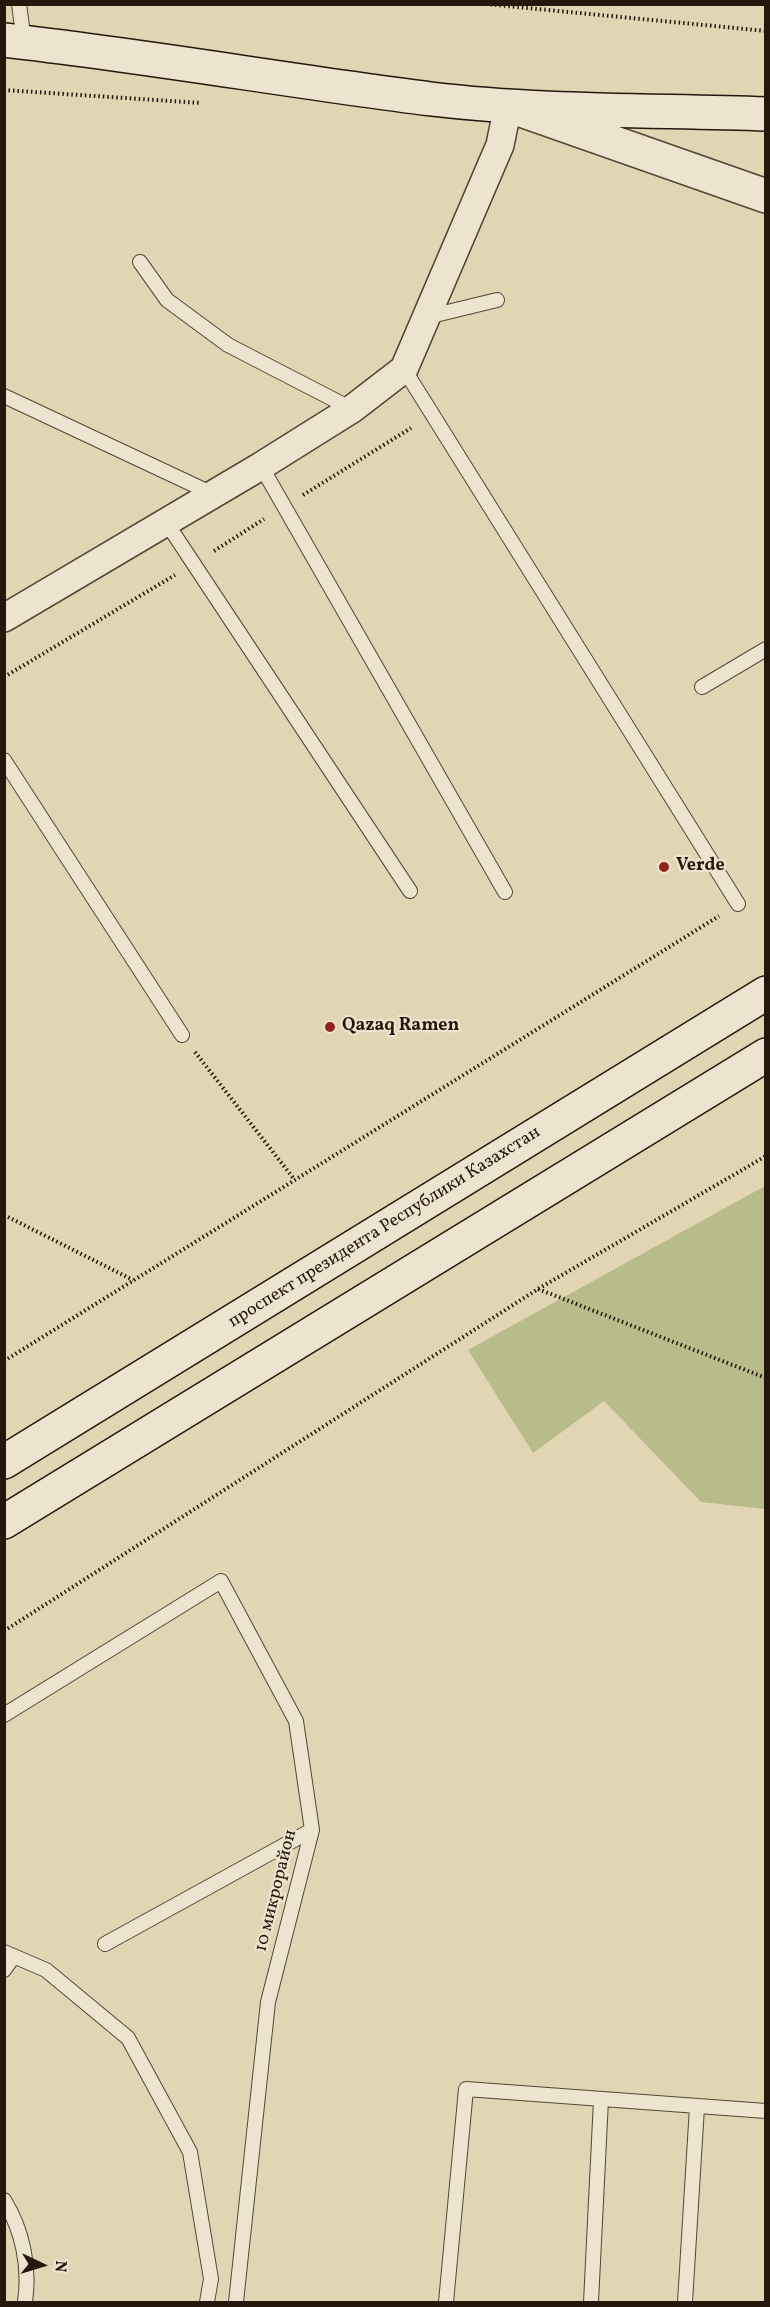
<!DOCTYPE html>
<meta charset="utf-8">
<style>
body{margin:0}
#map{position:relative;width:770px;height:2307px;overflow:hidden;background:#e2d5b4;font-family:Vollkorn,serif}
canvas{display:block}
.frame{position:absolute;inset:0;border:6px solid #25170c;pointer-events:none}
.north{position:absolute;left:12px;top:2235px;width:60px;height:60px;-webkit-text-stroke:4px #ece4ce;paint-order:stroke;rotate:94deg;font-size:16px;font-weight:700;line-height:24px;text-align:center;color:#25170c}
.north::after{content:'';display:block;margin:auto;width:21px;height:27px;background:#25170c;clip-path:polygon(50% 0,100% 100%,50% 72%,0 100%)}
</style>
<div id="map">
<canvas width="770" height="2307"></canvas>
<div class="frame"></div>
<div class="north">N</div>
</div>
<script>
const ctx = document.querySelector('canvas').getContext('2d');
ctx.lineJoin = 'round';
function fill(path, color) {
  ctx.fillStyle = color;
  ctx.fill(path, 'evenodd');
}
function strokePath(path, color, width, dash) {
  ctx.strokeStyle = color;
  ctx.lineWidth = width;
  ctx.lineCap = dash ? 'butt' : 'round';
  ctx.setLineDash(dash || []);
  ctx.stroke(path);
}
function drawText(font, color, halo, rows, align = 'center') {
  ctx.font = font + ' Vollkorn,serif';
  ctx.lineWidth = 4.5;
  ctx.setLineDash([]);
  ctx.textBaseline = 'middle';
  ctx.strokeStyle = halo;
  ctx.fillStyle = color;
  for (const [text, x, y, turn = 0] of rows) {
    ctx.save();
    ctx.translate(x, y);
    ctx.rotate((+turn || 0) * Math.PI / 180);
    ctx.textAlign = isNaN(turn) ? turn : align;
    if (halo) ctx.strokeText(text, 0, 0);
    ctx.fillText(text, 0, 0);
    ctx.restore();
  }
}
const green = new Path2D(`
 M765,1186v323l-64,-7 -97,-101 -71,52 -65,-103z`);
const path = new Path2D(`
 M486,4l280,27
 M4,90l197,13
 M303,495l108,-67
 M214,551l50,-32
 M4,677l171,-102
 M195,1052l99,127
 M4,1215l129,65
 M538,1289l228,89
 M4,1361l715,-445
 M4,1631l534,-342 228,-133`);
const service = new Path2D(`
 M19,4l5,38
 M140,262l27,38 61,45 124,64
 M427,317l70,-17
 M404,369l334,535
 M4,396l209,98
 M261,466l244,426
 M166,522l244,369
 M702,687l64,-38
 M4,760l178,275
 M4,1715l217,-134 75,140 16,109 -44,172 -32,300
 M105,1944l207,-114
 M4,1952l42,18 82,68 62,114 21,127 -4,23
 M4,1970l10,-14
 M4,2200c19,31 26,67 21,102
 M446,2302l20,-213 300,22
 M591,2302l10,-202
 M685,2302l12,-195`);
const minor = new Path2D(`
 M4,618l257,-152 91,-57 52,-40 96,-224 8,-39`);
const tertiary = new Path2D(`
 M521,110l245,86`);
const secondary = new Path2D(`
 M4,40c143,16 284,41 427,59 110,13 223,11 335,15
 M4,1462l762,-469
 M4,1522l762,-467`);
const markers = [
 [664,867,6,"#8f2418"],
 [330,1027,6,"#8f2418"]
];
const poiNames = [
 ["Verde",676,867],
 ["Qazaq Ramen",342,1027]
];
const streetNames = [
 ["проспект президента Республики Казахстан",385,1228,-32],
 ["10 микрорайон",277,1891,-76]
];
fill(green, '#b7bc8a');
strokePath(service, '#544636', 16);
strokePath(minor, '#544636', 30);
strokePath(tertiary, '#544636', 36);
strokePath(secondary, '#25170c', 36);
strokePath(path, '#25170c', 4, [1.5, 3]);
strokePath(service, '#ece4ce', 14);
strokePath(minor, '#ece4ce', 27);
strokePath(tertiary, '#ece4ce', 33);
strokePath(secondary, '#ece4ce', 33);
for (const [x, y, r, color] of markers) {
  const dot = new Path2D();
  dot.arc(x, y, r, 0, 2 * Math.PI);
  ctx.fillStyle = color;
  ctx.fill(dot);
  strokePath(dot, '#ece4ce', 2);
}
drawText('bold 18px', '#25170c', '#ece4ce', poiNames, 'left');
drawText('18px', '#25170c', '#ece4ce', streetNames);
</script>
